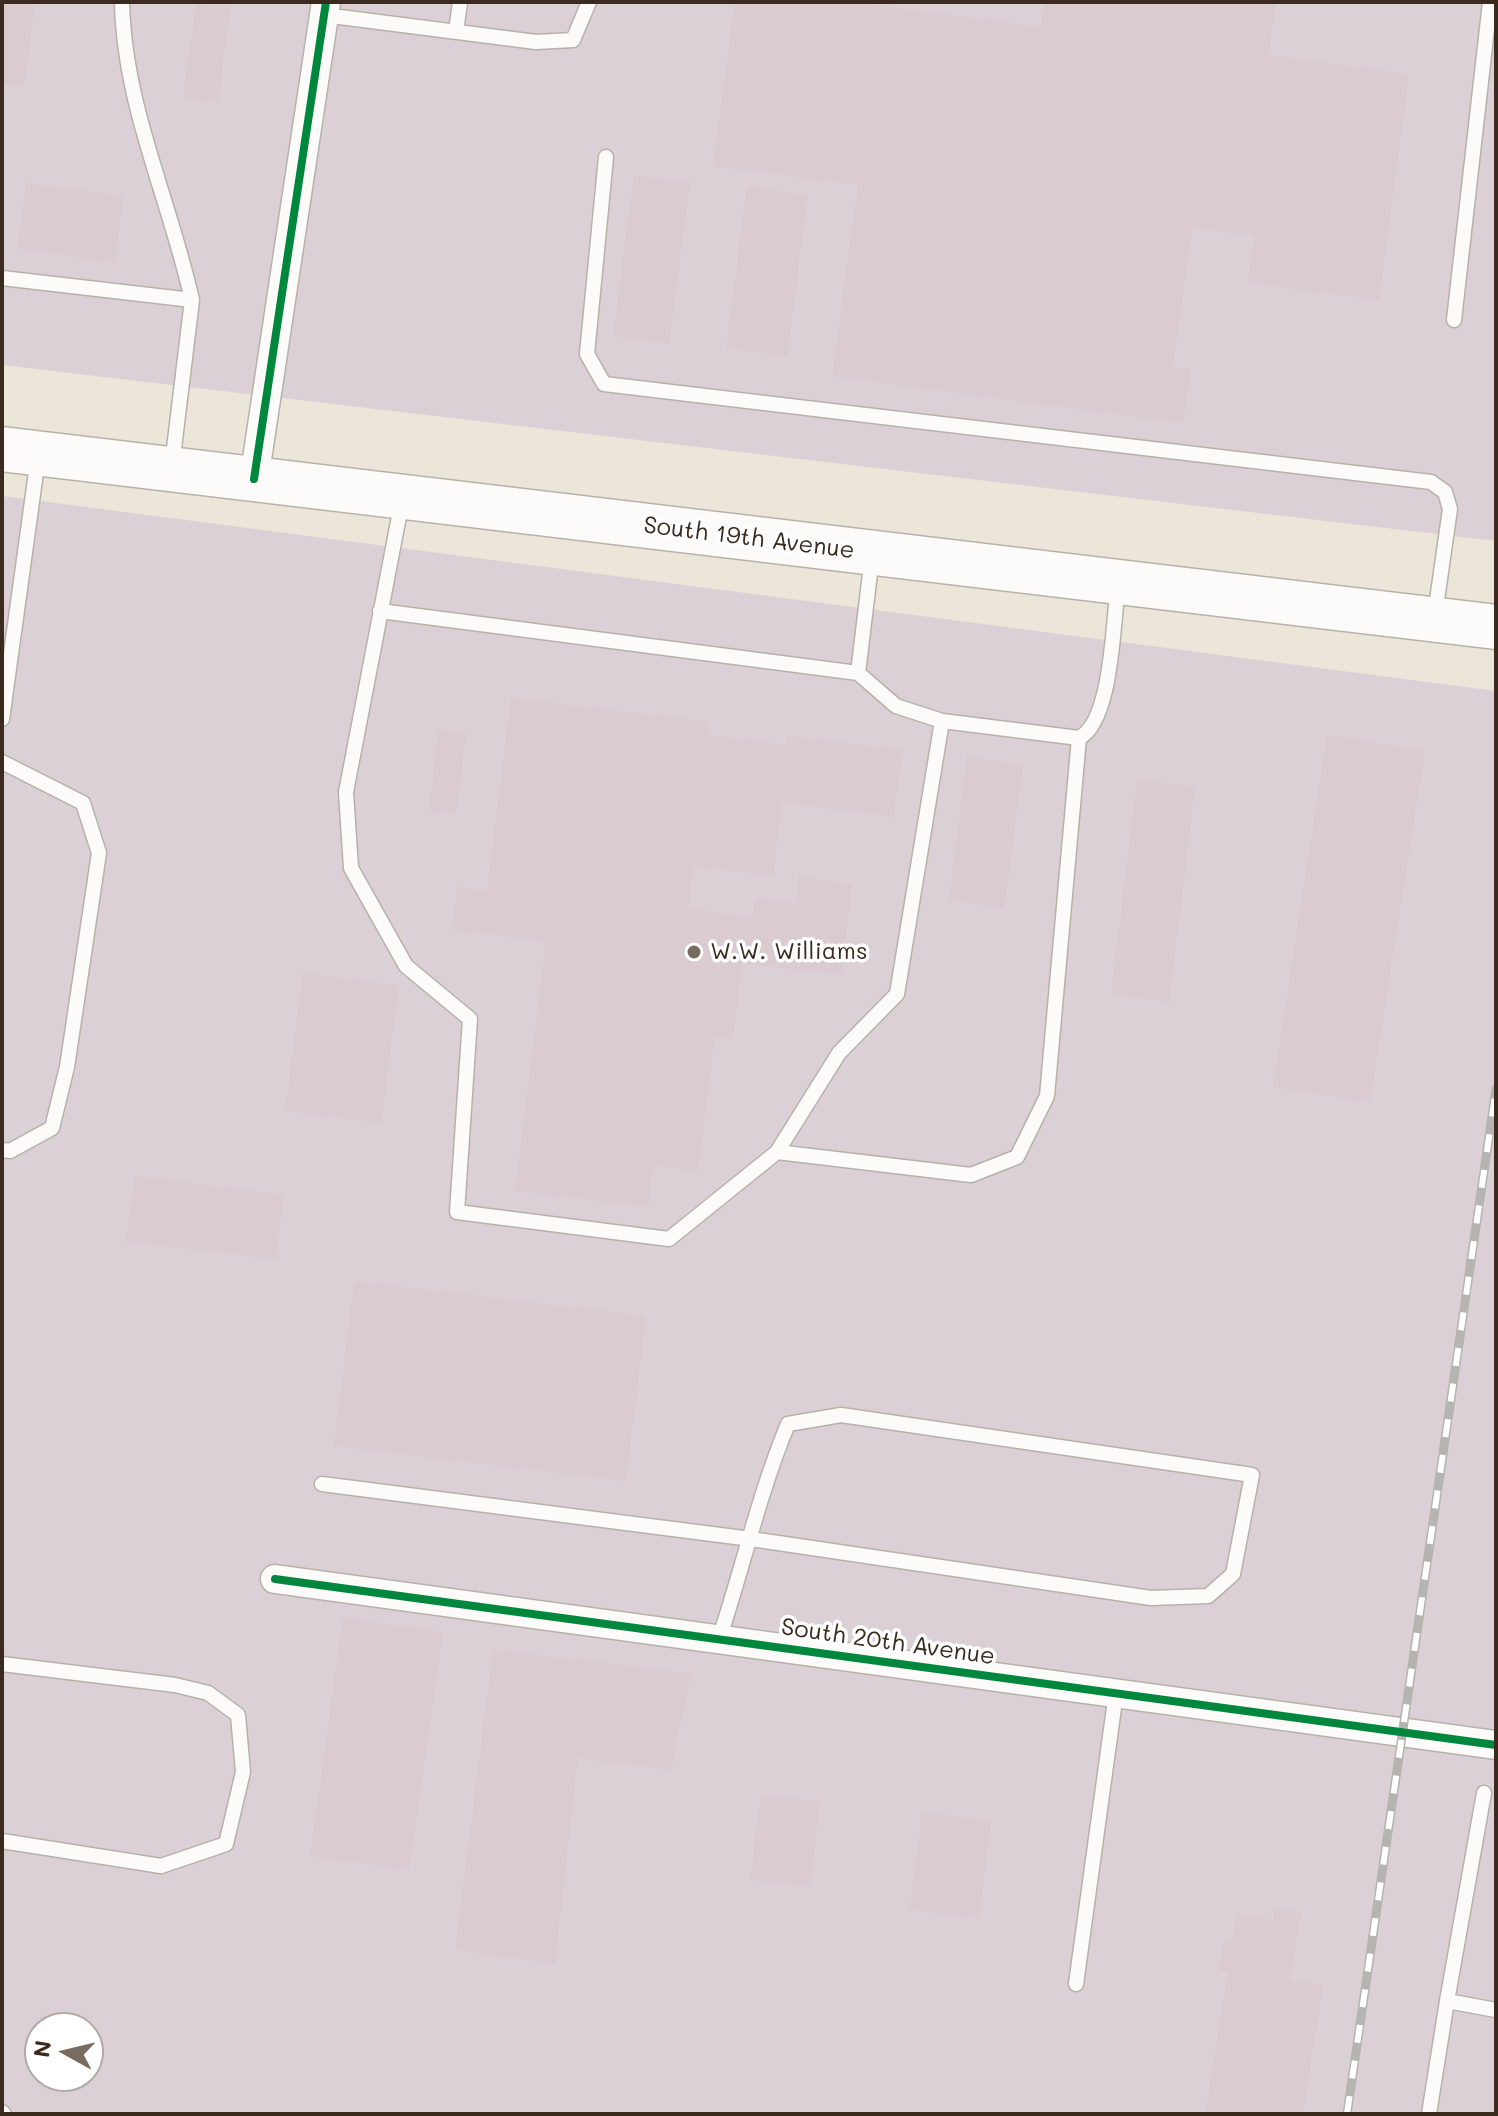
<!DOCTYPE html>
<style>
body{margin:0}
#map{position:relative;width:1498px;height:2116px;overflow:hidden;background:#ebe6d9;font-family:Mali,sans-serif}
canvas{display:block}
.frame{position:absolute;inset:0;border:4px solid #3b2a1e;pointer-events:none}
.north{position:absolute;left:24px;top:2012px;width:80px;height:80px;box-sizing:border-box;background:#fff;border:2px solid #b1aaa5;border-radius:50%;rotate:278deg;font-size:22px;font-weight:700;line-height:32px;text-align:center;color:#3b2a1e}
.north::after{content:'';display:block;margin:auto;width:28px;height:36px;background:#796c5f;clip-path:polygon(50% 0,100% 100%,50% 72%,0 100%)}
</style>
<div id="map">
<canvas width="1498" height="2116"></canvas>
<div class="frame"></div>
<div class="north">N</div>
</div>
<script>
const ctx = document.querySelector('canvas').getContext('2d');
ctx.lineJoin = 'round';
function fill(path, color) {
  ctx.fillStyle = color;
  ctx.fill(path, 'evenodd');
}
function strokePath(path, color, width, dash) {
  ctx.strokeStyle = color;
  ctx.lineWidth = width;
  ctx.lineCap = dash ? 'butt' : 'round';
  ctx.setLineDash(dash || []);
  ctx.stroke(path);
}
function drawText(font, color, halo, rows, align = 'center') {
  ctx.font = font + ' Mali,sans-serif';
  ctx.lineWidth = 7;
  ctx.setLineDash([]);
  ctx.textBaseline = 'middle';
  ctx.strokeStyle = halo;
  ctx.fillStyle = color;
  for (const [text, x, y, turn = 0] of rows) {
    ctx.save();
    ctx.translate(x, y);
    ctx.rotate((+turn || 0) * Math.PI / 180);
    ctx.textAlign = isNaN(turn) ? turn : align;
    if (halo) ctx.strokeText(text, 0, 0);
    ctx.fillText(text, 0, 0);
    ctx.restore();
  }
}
const industrial = new Path2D(`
 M2,2h1494v539l-1494,-176z
 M2,496l1494,195v1423h-1494zM40,2028h48v48h-48z`);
const building = new Path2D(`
 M2,2h33l-11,85 -22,-3z
 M735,2h117l189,25 3,-25h232l-7,53 140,19 -30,226 -131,-17 6,-47 -62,-8 -19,139 18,2 -8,54 -351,-47 26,-191 -145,-19z
 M196,4l34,4 -12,94 -35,-5z
 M634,175l56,7 -21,162 -56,-8z
 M26,183l97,13 -8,66 -97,-13z
 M747,187l61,8 -21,161 -61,-8z
 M511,698l199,24 -2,13 79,10 1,-9 114,14 -8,67 -112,-14 -9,73 -80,-10 -5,43 64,8 3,-18 41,4 3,-26 53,7 -11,91 -99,-12 -9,76 -18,-3 -17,135 -45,-6 -5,42 -133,-16 31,-250 -94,-11 5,-43 30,4z
 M438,731l28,4 -10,79 -27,-3z
 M1327,735l98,16 -55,351 -97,-15z
 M967,757l56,8 -19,143 -55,-8z
 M1137,780l58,7 -26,215 -58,-7z
 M303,973l96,13 -18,137 -96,-12z
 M135,1176l149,19 -8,64 -150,-17z
 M354,1281l292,35 -20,165 -292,-35z
 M343,1618l100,14 -34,238 -99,-14z
 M493,1650l198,23 -20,97 -93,-12 -23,206 -100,-14z
 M761,1794l59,8 -10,85 -60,-7z
 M922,1812l69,9 -12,97 -69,-8z
 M1275,1908l26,4 -11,68 33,5 -20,129h-98l23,-142 -9,-1 5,-32 9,1 4,-26 36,6z`);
const service = new Path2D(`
 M122,2c2,104 48,198 70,298
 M324,15l212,27 37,-2 16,-38
 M456,32l4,-30
 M606,157l-19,197 17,30 827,98 14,10 5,17 -15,105
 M2,278l190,22 -20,165
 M1454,320l36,-318
 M402,501l-56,291 5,76 55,98 64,53 -13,193 212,27 108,-87 62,-99 58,-59 45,-273 -46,-15 -38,-33 14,-116
 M380,611l478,62
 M2,719l36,-261
 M942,721l137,17c33,-16 34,-116 39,-152
 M2,762l81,41 16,50 -32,214 -15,61 -42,23 -8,-1
 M777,1152l194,23 46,-18 30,-61 32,-358
 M322,1484l429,55 400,59 57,-2 25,-22 19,-99 -411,-60 -53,9c-29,69 -45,144 -69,215
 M2,1664l173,21 33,8 30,22 5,57 -17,72 -65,22 -159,-25
 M1484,1793l-37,208 49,9
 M1076,1984l40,-291
 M2,2112l2,2
 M1429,2114l18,-113`);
const minor = new Path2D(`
 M254,479l72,-477
 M275,1579l1221,166`);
const primary = new Path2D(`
 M2,449l1494,178`);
const rail = new Path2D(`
 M1347,2114l149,-1025`);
const cycleway = new Path2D(`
 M254,479l72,-477
 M275,1579l1221,166`);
const markers = [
 [694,952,8,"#796c5f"]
];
const streetNames = [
 ["South 19th Avenue",749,538,7],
 ["South 20th Avenue",888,1642,8]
];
const poiNames = [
 ["W.W. Williams",710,952]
];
fill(industrial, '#dbd0d5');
fill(building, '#dacbd0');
strokePath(service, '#b7b2a9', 17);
strokePath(minor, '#b7b2a9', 31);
strokePath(primary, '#b7b2a9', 47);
strokePath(service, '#fcfbf9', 14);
strokePath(minor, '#fcfbf9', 28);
strokePath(primary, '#fcfbf9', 44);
strokePath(rail, '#b6b4b0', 9);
strokePath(rail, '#fff', 6, [18]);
strokePath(cycleway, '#00873e', 8);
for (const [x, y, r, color] of markers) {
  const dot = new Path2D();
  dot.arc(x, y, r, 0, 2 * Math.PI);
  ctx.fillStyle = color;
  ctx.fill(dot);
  strokePath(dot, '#fff', 3);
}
drawText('24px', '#3b2a1e', '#fff', streetNames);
drawText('24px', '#3b2a1e', '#fff', poiNames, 'left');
</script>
